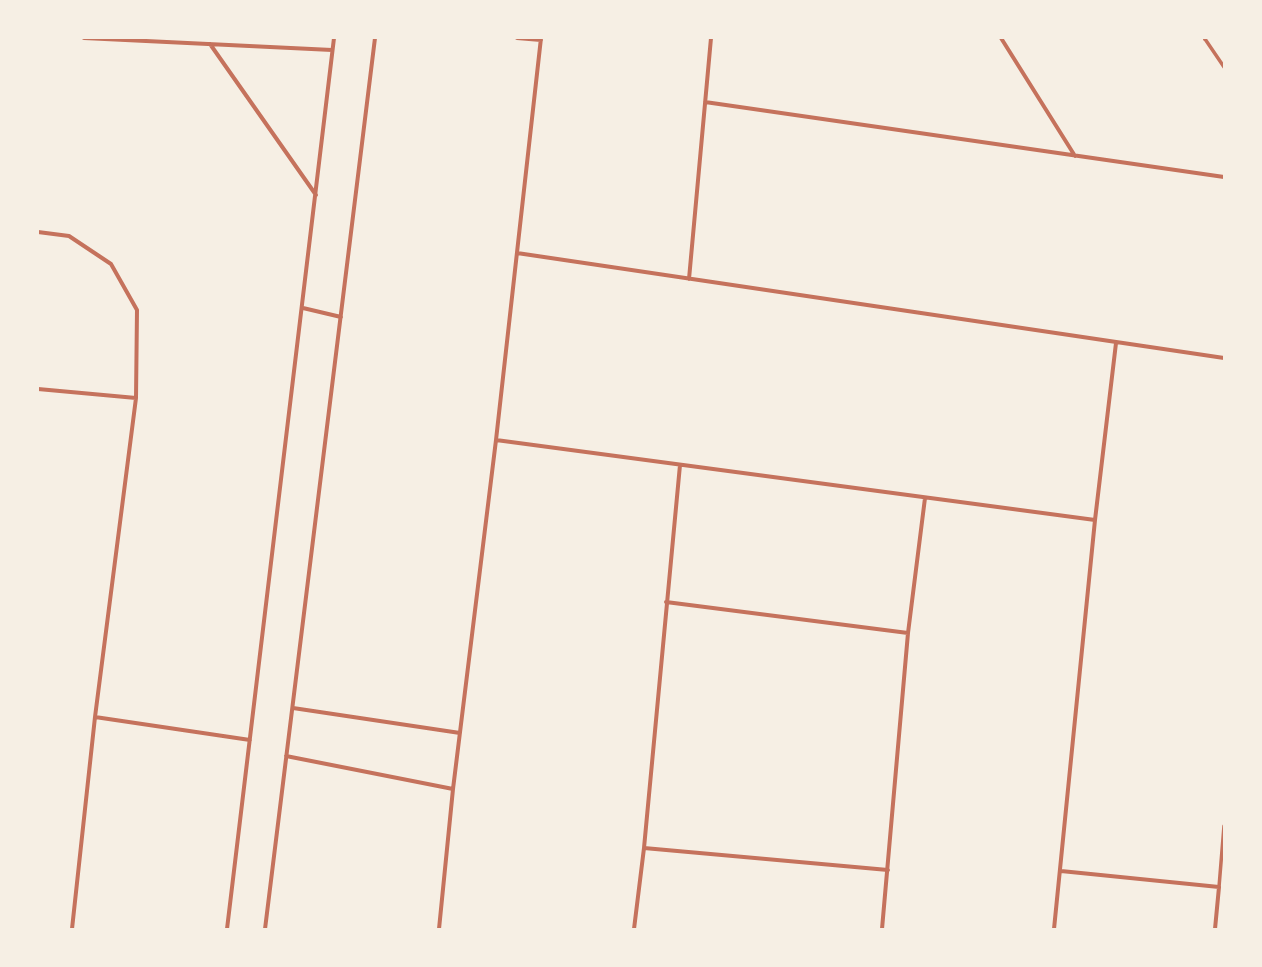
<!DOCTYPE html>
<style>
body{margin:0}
#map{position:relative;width:1262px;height:967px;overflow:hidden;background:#f6efe4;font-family:"Golos Text",sans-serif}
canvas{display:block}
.frame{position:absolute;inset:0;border:39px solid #f6efe4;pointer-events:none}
</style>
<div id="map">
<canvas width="1262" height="967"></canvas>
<div class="frame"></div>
</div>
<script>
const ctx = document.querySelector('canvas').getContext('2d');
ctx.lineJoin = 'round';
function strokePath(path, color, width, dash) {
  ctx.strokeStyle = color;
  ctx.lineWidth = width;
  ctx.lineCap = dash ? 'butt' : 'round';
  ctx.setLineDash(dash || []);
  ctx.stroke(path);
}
const pedestrian = new Path2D(`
 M1205,39l19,28
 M1219,887l5,-61`);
const minor = new Path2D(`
 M84,38l248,12
 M517,38l24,2
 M1001,38l74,118
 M1205,38v1
 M210,44l106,151
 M705,102l519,75
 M38,232l31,4 42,28 26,46 -1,88 -41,319 -23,212
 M517,253l707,105
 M689,279l22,-241
 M303,308l38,9
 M38,389l98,9
 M496,440l599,80
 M666,602l242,31
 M293,708l167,25
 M95,717l155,23
 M286,756l167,33
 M644,848l244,22
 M1061,871l158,16 -4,42
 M227,929l107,-891
 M265,929l110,-891
 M439,929l14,-140 43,-349 45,-402
 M634,929l10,-81 36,-383
 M882,929l26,-296 17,-135
 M1054,929l41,-409 21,-177`);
strokePath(pedestrian, '#c5725c', 3.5);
strokePath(minor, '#c5725c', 4);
</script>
